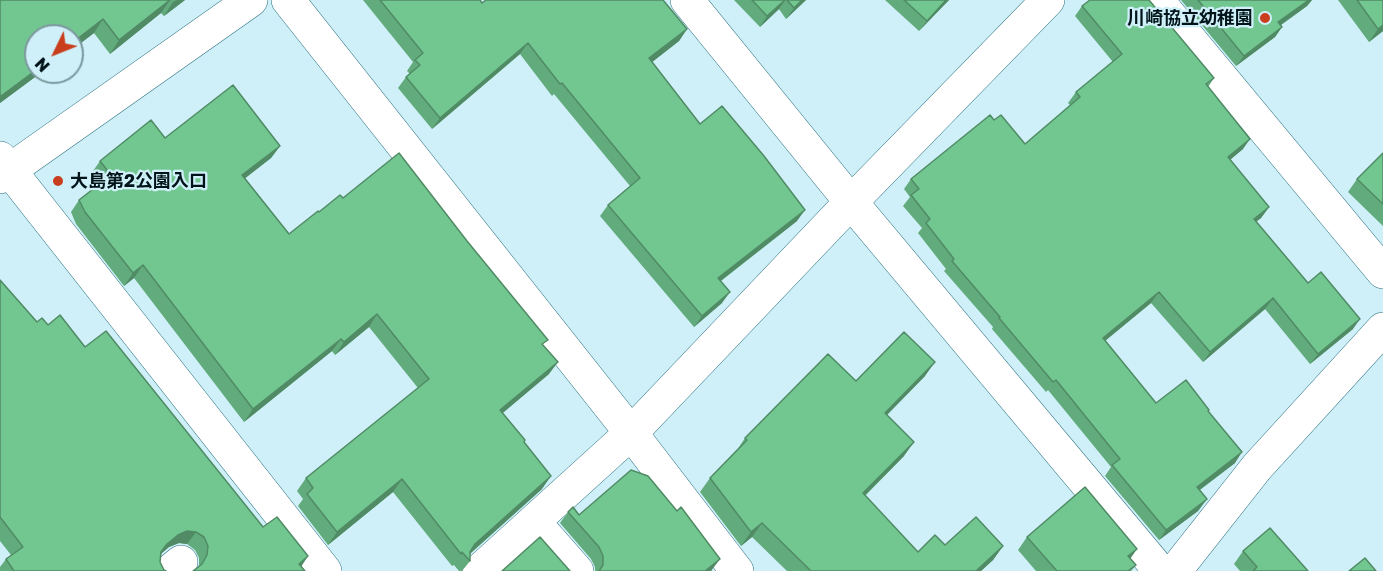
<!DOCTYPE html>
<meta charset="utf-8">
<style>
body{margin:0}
#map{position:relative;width:1383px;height:571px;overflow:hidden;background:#cff0f8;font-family:"Golos Text",sans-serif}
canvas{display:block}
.north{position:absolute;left:24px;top:24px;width:60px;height:60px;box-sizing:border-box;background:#cff0f8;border:2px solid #7c989f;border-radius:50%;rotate:227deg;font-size:16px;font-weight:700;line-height:24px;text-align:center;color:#00141a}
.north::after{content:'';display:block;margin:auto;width:21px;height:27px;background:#c93f1e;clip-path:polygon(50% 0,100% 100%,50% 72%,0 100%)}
</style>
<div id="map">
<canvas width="1383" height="571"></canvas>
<div class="north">N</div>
</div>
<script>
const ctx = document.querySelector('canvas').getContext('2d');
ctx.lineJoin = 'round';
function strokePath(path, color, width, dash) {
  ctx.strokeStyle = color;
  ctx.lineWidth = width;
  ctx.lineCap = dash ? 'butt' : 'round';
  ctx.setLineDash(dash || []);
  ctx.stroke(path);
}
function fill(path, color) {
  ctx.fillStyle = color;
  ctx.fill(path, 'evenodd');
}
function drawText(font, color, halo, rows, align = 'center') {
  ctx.font = font + ' "Golos Text","Noto Sans JP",sans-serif';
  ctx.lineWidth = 4.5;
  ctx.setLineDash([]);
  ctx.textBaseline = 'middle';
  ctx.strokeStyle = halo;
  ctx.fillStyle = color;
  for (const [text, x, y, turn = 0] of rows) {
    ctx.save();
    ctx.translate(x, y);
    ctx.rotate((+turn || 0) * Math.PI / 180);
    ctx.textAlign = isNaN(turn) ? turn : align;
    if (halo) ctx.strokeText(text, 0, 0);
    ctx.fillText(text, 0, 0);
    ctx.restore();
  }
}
const minor = new Path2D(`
 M288,0l343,433 106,138
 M687,0l164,202 309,369
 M1157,0l226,272
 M0,158l325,413
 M0,177l251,-177
 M534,522l43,49
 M170,571l11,-9
 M479,571l152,-138 220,-231 197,-202
 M1175,571l82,-104 126,-138`);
const wall = new Path2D(`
 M0,0h185l-21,16 -3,-3 -51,41 -16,-21 -94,70z
 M363,0h117l2,3 205,26 -8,12 -27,21 48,62 97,97 -76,60 1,22 -28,24 -94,-111 8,-11 22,-19 -76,-92 -2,2 -32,-42 -88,75 -34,-41 8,-11 4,-3 -3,-3 6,-9z
 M734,0h72l-20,19 -7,-10 -19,18z
 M885,0h64l-30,31z
 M1181,0h131l-5,6 -26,19 1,2 -7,10 -39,29z
 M1338,0h45v31l-14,11z
 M1082,6l132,72 -6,9 35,62 -13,11 39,47 -8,11 -5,4 52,61 45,46 -43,35 -45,-55 -62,53 -52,-59 -46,38 51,62 52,8 27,52 -35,27 7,9 -9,12 -39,29 -54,-64 6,-9 -63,-77 -2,2 -54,-63 1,-2 -49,-56 2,-2 -28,-36 4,-5 -19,-22 7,-9 -6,-8 7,-10 83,-59 31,24 45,-39 -2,-2 8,-11 37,-30 -38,-46z
 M165,138l115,8 -9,12 -26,20 44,56 30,-22 24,-14 201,148 5,28 -47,39 23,27 -1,2 18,47 -72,65v7l-8,10h-3l-5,-6 -2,1 -59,-74 -65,53 -30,-39 5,-7 -6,-8 9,-13 112,-90 -49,-61 -34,28 -3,-4 -88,71 -110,-144 -10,8 -48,-62 -5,-12 8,-12 20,-16 -8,-10 9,-13z
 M1383,153v73l-35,-34 9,-13z
 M0,280l37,42 11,3 37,22 178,180 45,29 -7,11 -102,-1v-8l-4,-8 -8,-6 -8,-1 -10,4 -8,7 -1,8 4,8 2,1h-166v-4l6,-8 5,-4 -11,-14z
 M925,376l-38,39 17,41 -39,40 53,56 27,-7 58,1 -10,14 -12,11h-194l-35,-34 -11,9 -41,-54 10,-14 27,-28 8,-12 111,-57z
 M568,512l11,3 133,55 -1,1h-116v-4l-4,-8 -31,-36z
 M1027,537l104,22 5,6 -5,6h-95l-18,-21z
 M1243,551l65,20h-68l-6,-7z`);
const shadedWall = new Path2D(`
 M170,0l-9,13 -51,41 9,-14z
 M177,0h8l-21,16 9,-14z
 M785,0l-6,9 -19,18 7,-11z
 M802,0h4l-20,19 8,-11z
 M946,0h3l-30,31 8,-10z
 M1309,0h3l-5,6 -36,26 7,-10z
 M103,19l-9,14 -22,17v-7z
 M1383,25v6l-14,11 9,-13z
 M1282,27l-7,10 -39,29 8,-10z
 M687,29l-8,12 -37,29 7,-12z
 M528,43l-8,11 -88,75 8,-11z
 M36,70v2h6l-42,31v-6z
 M1250,139l-7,10 -23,19 8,-11z
 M280,146l-9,12 -37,29 8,-12z
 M1269,207l-8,11 -15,11 8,-10z
 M805,210l-8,11 -87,68 8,-11z
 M143,265l-9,13 -10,8 9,-13z
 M730,292l-8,11 -28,24 8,-11z
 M1159,292l-8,11 -56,46 8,-11z
 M1273,298l-8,11 -62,53 7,-10z
 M377,314l-8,13 -34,28 9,-13z
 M1360,319l-7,10 -43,35 8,-10z
 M341,339l-9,12 -88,71 9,-13z
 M558,362l-9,12 -58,49 9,-13z
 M935,362l-10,14 -50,51 10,-14z
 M914,442l-10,14 -51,51 10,-14z
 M1242,452l-7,11 -45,34 7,-10z
 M551,476l-9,13 -76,68 9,-13z
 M402,479l-9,13 -65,53 9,-13z
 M1206,500l-8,11 -39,29 7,-10z
 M762,523l-10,14 -11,9 10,-14z
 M187,531l9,1 -9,12 -8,-1 -10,4 -11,9 9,-12 11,-9z
 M1003,546l-10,14 -12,11h-5z
 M1137,549l-9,13v-6z
 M308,556l-9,13v-5z
 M720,559l-9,12h-6z`);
const building = new Path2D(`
 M0,0h170l-51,40 -16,-21 -31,24v-7h-36v34l-36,27z
 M380,0h100l2,3 4,-3h177l24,29 -38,29 51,66 22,-18 42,50 41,54 -87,68 12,14 -28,24 -94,-111 32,-27 -78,-95 -2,1 -32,-41 -88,75 -34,-41 14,-12 -5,-5 8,-7z
 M752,0h33l-18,16z
 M787,0h15l-8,8z
 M904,0h42l-19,21z
 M1090,0h59l65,78 -8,6 44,55 -22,18 41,50 -15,12 54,64 13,-11 39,47 -42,35 -45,-56 -63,54 -51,-60 -56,46 53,65 30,-23 23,30 -1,1 34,41 -45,35 10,12 -1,1 -40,30 -54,-65 8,-6 -64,-79 -3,2 -54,-64 1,-1 -48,-56 2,-2 -28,-36 4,-4 -19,-24 8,-6 -8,-10 79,-64 4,5 7,-5 24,29 55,-47 -4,-5 46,-38 -40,-48z
 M1198,0h111l-31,22 4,5 -38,29z
 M1357,0h26v25l-5,4z
 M233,85l47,61 -38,29 47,59 29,-23 1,1 21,-17 3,3 56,-45 68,88 81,99 -6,4 16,18 -58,48 25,30 -1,2 27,34 -76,68 -5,8v9l-8,-9 -1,2 -59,-75 -65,53 -30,-38 6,-6 -7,-10 123,-99 -52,-65 -33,28 -3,-3 -88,70 -110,-144 -10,8 -48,-61 -6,-12 32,-25 -11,-14 51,-41 14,18z
 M1383,153v51l-26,-25z
 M0,280l37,42 5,-4 6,7 12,-10 25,32 21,-16 157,196 14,-10 31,39 -9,8 6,7h-112l9,-7 5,-9 1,-9 -4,-9 -8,-5 -9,-1 -9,4 -11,9 -6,8 -1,10 4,8 2,1h-152l-8,-12 17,-12 -23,-30z
 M904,332l31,30 -50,51 29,29 -51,51 55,59 17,-17 10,10 31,-28 27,29 -27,25h-165l-49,-48 -11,9 -41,-54 37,-38 -2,-2 83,-84 28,27z
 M631,470l17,6 29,35 4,-4 39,52 -15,12h-106l4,-6v-9l-4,-9 -31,-35 5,-5 6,8z
 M1085,487l52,62 -9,7 8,9 -8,6h-71l-30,-34z
 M1270,528l38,43h-55l4,-4 -14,-16z
 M540,537l30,34h-68z
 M1365,558l11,13h-27z`);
const markers = [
 [1265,18,6,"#c93f1e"],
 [58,181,6,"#c93f1e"]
];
const poiNames = [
 ["川崎協立幼稚園",1253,18],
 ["大島第2公園入口",70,181,"left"]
];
strokePath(minor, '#2a707f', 34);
strokePath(minor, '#fff', 33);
fill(wall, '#62ab7c');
fill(shadedWall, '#508b65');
fill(building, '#72c790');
strokePath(building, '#508b65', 1.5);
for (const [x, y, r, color] of markers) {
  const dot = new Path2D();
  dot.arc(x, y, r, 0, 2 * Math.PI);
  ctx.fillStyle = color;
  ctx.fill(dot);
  strokePath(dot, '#cff0f8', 2);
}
drawText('bold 18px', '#00141a', '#cff0f8', poiNames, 'right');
</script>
